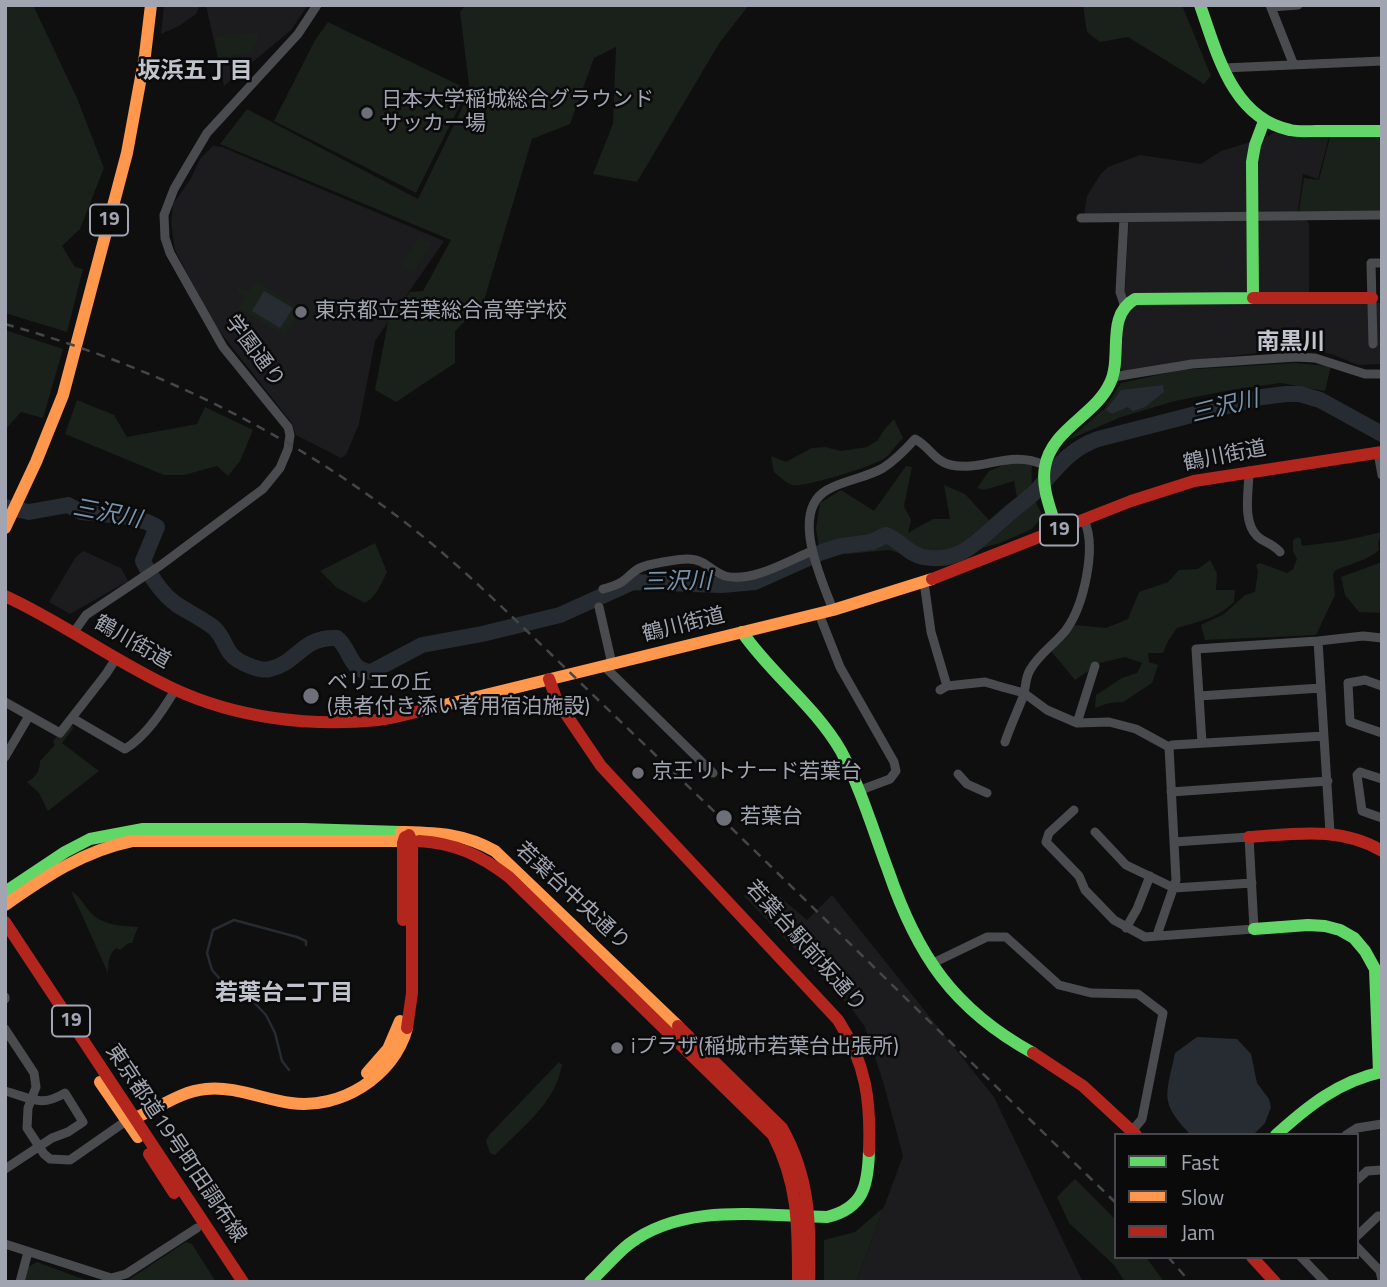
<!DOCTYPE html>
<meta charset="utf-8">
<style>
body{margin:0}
#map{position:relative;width:1387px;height:1287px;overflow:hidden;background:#0f0f10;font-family:"Titillium Web",sans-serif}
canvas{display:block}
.frame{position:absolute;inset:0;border:7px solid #a1a5b1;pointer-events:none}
.legend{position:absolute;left:1114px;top:1133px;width:245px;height:126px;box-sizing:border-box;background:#0a0a0b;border:2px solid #46484d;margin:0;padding:9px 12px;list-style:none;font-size:21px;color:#a1a5b1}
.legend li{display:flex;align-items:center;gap:14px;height:35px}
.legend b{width:35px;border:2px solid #46484d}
</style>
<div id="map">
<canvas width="1387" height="1287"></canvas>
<div class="frame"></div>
<ul class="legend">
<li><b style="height:9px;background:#63d668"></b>Fast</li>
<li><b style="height:9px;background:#ff974d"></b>Slow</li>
<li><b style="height:9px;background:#b3261e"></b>Jam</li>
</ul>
</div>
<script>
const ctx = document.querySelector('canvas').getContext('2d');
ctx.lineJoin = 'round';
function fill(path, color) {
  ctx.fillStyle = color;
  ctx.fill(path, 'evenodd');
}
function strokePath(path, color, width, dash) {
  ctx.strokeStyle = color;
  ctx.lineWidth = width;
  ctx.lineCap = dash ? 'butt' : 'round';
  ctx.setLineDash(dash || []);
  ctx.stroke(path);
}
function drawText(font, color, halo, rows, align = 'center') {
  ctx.font = font + ' "Titillium Web","Noto Sans JP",sans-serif';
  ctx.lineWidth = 5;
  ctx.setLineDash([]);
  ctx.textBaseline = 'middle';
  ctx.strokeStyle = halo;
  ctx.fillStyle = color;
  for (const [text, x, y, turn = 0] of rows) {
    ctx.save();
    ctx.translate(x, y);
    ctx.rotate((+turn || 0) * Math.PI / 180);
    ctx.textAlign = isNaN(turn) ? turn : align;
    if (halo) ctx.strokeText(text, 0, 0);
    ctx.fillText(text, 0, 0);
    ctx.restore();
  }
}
const built = new Path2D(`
 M164,5h36l-4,9 -17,12 -18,8z
 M206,5h102l-17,25 -67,56z
 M1275,132l30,5h24l-11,42 -15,-5 -6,45 9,1 3,3v78l73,2v61l-24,1 -24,-10 -29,-7 -130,14 -51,10 -3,-3 8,-155h-45l3,-18 13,-21 8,-8 32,-12 61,9 20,-13 43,-13z
 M213,146l9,1 222,94 -69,100 -16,83 -13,31 -5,3 -45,-23 -5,-13 -78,-99 -38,-73 -4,-26 2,-20 17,-24 10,-21z
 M83,551l38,17 7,13 -58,33 -21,-12 26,-44z
 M759,879l48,41 25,-25 162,202 89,185h-227l47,-126 -19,-71 -19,-58 -13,-18 -108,-113z`);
const green = new Path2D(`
 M5,5h28l44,93 27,70 -24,61 -18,17 13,21 8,2 -16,63 -62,-19z
 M466,5h283l-29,37 -83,140 -44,-8 20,-50 3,-77 -22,11 -24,66 -38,15 -49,165 -28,27v32l-59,39 -21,-12 14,-73 21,-25 13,-1 28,-51 -231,-96 27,-35 171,90 52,-107 -10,-80z
 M1083,5h99l29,71 -7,8 -76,-47 -28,5 -13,-10z
 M328,22l133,64 -1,19 -44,88 -142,-72 41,-81z
 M259,33l-6,20 -33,4 -2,-2 -3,-18z
 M1330,137h52v75l-83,-1 5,-33 15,2z
 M420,236l12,7 -19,31 -12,-8z
 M255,281l46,27 -16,28 -47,-28 7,-11 -9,-5 3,-5 9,5z
 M5,330l58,19 -20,69 -22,-6 -16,18z
 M1293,363l38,3 -6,25 -44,-8 -50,7 -56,11 -54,16 -53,23 36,-31 17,-26 60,-13z
 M77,400l37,15 13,22 70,-13 8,-17 48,23 -13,31 -12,15 -11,-10 -33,9h-20l-99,-41z
 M894,419l9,19c-6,6 -11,14 -18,20 -10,8 -82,30 -93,27 -6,-2 -13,-9 -18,-13l-3,-16 15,6 26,-14 13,-1 16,4 26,-4 11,-7 6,-10z
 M1018,459l14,6c-1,20 -1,33 11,50l-11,14 -32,14 -35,10 -26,13 -50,-16 -41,4 -29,-7 -3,-18 4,-26 21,-13 33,21 32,-45 6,1 -8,39 7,14 -3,13 25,-14h17l-6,-34 21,9 24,26 28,-23 -3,-16 -30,9 -7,-2 12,-17z
 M1382,532l-4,11 1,7c-11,10 -29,14 -43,20l-3,4 2,21 -19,40 -111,5 -4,-15 23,-11 21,-19 10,-3 3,-21 -2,-6 4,-2 27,10 6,-4 4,-10 -4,-8v-11l5,-3 3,2 1,7 40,-5z
 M375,543l12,29c-6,12 -10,24 -22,31l-28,-15 -17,-17z
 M1210,560l7,13 -1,17h19l-1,12c-16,16 -36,20 -57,26l-9,13 -5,12h-15l1,9 9,3 -6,18 -29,19 -14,1 -14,5 1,-13 26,-17 15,-5 5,-10 -17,-6 -25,6 -25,17 -25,-30 25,-25 31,3 22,-9 11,-27 29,-10 11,-12 19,-1z
 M1382,562v51l-23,-1 -14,-17 -4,-18z
 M70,726l4,1 -12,16 37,28 -51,40 -9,-18 -12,-11c9,-5 13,-11 13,-21l15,-16 -2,-3 3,-5 4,1z
 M71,891c10,6 12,13 19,21 12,13 31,14 48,15l-6,16h-3l-9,7 -4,-2c-7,6 -8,15 -8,25z
 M559,1062l3,3c-7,39 -41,63 -67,90l-5,-2 -4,-12 4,-7z
 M1075,1179l41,41v37h30l18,25h-39l-11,-17 -45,-42 -12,-26z
 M884,1207l-28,75h-32v-42l31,-8z
 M186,1242l6,2 24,38h-91z
 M37,1262l54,20h-66l3,-15z`);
const water = new Path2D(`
 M264,291l29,17 -13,20 -28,-17z
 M1163,385l1,7 -19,15 -12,4 -5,-4 -16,7 -6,-4 15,-20z
 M1197,1037l40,2 14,15 6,29 12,16 2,8 -6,16 -12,12h-62c-32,-33 -25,-39 -16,-82z`);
const stream = new Path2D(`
 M289,1070l-7,-9 -7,-28 -9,-18 -18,-19 -28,-17 -8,-9 -5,-17 6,-23 21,-10 63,17 9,4v4`);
const river = new Path2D(`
 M5,507l24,5 39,-7 13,7 42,4 24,6 10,5 -14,34c8,16 18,32 33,43 12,8 25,14 37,23 10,8 10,17 18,27 6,8 29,18 39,15 28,-6 32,-33 67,-31 14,11 12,33 34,34l51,-27 60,-11 78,-19 73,-33 89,3 33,-3 67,-30 19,-6 31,-4 14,-7c14,5 22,19 37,22 38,7 54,-16 80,-38 10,-10 23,-18 33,-28 20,-22 33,-42 62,-52l164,-42 24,-3h14l20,6 62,34`);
const street = new Path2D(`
 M1270,5l23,58
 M1271,7l27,-2
 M1224,68l158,-7
 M1081,218l301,-3
 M1124,304l-4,-12 4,-74
 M1373,344l-2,-81h11
 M1113,377l79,-13 104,-7 19,1 50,16h17
 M1378,453l4,22
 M1249,471c0,20 -7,50 8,65 7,7 14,6 23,16
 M924,582l7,50 16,54 -7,4
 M603,589c7,-2 15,-4 20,-8 6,-4 10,-10 17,-13 7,-4 39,-9 47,-9 19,0 23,12 38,17 27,7 63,-15 87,-25
 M599,607l13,57
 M833,610c-11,-30 -44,-98 -6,-120 17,-10 39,-12 56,-22 11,-7 23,-19 32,-29 14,7 20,23 36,26 31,7 59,-16 93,0
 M819,614l21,53 54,95 2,9 -6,8 -32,12
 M74,632l12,-17 75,-50 102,-76 17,-21 8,-19 2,-14 -2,-8 -65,-80 -53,-94 -5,-15 -1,-23 10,-26 11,-19 22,-37 91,-99 19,-29
 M1318,641l12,192
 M604,666l109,107
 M947,686l38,-4 17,5 22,6 23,17 30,13 32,-1 27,7 33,18
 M1382,686l-17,-6 -17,3 2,39 32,11
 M1199,696l122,-8
 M5,702l55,31 46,-59 11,-17
 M72,718l53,31c21,-13 37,-37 50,-59
 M1077,723l18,-57
 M1005,742c5,-15 12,-30 18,-45 3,-9 2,-19 7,-27 9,-16 25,-26 36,-40 18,-25 31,-83 18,-110
 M1202,743l-6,-94 122,-8 45,-5 19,2
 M5,757l24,-41
 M958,774l9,10 20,9
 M1382,779l-22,-7 -3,3 5,36 20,7
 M1171,792l157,-11
 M1074,810l-25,23 -3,9 33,34 6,14 29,30 31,17 109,-8 -5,-92 -75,5
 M1095,832l31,33 48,23 78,-5
 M1126,928l11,-19 13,-33
 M1157,935l19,-55 -7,-133 3,-2 152,-9
 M931,964l56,-27h19l53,48 32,8 47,1 25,19 -21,106 -10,12
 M5,997v2
 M5,1029l29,44 2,14 -8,21 -1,20 17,26 6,5 20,1 56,-39
 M5,1091c26,7 35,17 60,2l18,29 -15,10 -16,6 -47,31
 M1346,1135l11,-7 25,-4
 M1357,1180l10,-9 15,-1
 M1357,1236l21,-20h4
 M5,1244l106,34 15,-4 71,-46
 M1357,1247l23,24 2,9
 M1301,1257l24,25
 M20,1282l8,-30`);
const fast = new Path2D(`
 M1200,5c17,48 32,113 90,125 8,2 18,1 27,1 22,0 43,0 65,0
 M1057,530c-6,-20 -16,-42 -12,-63 6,-38 51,-52 65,-84 13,-27 -5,-67 25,-84l118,-1 -1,-136 3,-17 9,-24
 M742,632c29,42 73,74 99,119 20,38 32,79 47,119 29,85 65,139 145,183
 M5,892l60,-40 25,-13 53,-10h160l98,3
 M1254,929l54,-4 17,1 15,4 14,8 11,13 10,18 4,103
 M1276,1135c32,-29 63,-54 106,-63
 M590,1282c13,-12 25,-27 39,-38 55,-42 133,-28 198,-27 37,-9 41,-32 42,-66`);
const slow = new Path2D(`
 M5,528l31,-66 27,-67 64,-242 18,-98 6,-50
 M436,707l397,-97 99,-31
 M401,832c35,1 62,1 94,19l183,175
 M5,905c40,-28 78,-54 127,-64h287
 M367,1073l21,-24 12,-28
 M100,1082l38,55
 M127,1121c28,-9 49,-29 79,-32 29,-3 56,10 85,14 49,7 103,-26 116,-75`);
const jam = new Path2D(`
 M1253,298h119
 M932,579l199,-78 63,-20 188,-29
 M5,596c59,27 110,66 169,93 62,29 136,38 204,31 19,-2 39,-9 58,-13
 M549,679l8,22 44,65 237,254c28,43 33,81 31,131
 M1249,837c46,-3 92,-11 133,14
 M419,841c36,2 61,14 90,36l264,258c26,50 25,92 25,147
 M403,920v-77l2,-6
 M5,922l238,360
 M678,1026l104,102c29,52 28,96 27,154
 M407,1028l5,-35v-151l-3,-7
 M1033,1053l50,33 53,49
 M149,1154l25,39
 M1252,1257l23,25`);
const rail = new Path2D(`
 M5,324c153,43 297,114 421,215 44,36 85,77 127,117 46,45 93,90 140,135 141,136 281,275 423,412
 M1168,1257l22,25`);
const markers = [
 [367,113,7,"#6e7079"],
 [301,312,7,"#6e7079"],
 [311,696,9,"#6e7079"],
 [638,773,7,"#6e7079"],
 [724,818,9,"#6e7079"],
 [617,1048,7,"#6e7079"]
];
const shields = [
 [109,220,38],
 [1059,530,38],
 [71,1021,38]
];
const shieldNames = [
 ["19",109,220],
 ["19",1059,530],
 ["19",71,1021]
];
const poiNames = [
 ["日本大学稲城総合グラウンド",381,101],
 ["サッカー場",381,125],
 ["東京都立若葉総合高等学校",315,312],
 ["ベリエの丘",327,684],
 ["(患者付き添い者用宿泊施設)",327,708],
 ["京王リトナード若葉台",652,773],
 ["若葉台",740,818],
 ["iプラザ(稲城市若葉台出張所)",631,1048]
];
const streetNames = [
 ["学園通り",254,352,53],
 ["鶴川街道",1225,457,-11],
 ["鶴川街道",684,626,-14],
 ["鶴川街道",132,643,30],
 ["若葉台中央通り",572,897,43],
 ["若葉台駅前坂通り",805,947,48],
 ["東京都道19号町田調布線",175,1144,56]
];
const neighbourhoodNames = [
 ["坂浜五丁目",195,72],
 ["南黒川",1291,343],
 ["若葉台二丁目",284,994]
];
const waterNames = [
 ["三沢川",1225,408,-14],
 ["三沢川",107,515,11],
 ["三沢川",677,583,-1]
];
fill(built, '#1c1c1e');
fill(green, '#1a201a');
fill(water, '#262c32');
strokePath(stream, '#262c32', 2.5);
strokePath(river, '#262c32', 16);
strokePath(street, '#4a4b4f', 9);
strokePath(fast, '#63d668', 12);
strokePath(slow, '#ff974d', 12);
strokePath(jam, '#b3261e', 12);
strokePath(rail, '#444648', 2.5, [9, 7]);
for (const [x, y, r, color] of markers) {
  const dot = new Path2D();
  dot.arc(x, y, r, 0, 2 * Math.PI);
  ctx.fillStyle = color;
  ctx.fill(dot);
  strokePath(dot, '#0a0a0b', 2.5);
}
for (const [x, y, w] of shields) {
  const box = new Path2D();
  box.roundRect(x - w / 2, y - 15.5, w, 31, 5);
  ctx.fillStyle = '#0a0a0b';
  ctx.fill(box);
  strokePath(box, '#a1a5b1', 2);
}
drawText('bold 19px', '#a1a5b1', null, shieldNames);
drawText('21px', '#a1a5b1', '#0a0a0b', poiNames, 'left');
drawText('21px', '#a1a5b1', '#0a0a0b', streetNames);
drawText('bold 23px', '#c1c4cd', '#0a0a0b', neighbourhoodNames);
drawText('italic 23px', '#7893ab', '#0a0a0b', waterNames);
</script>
